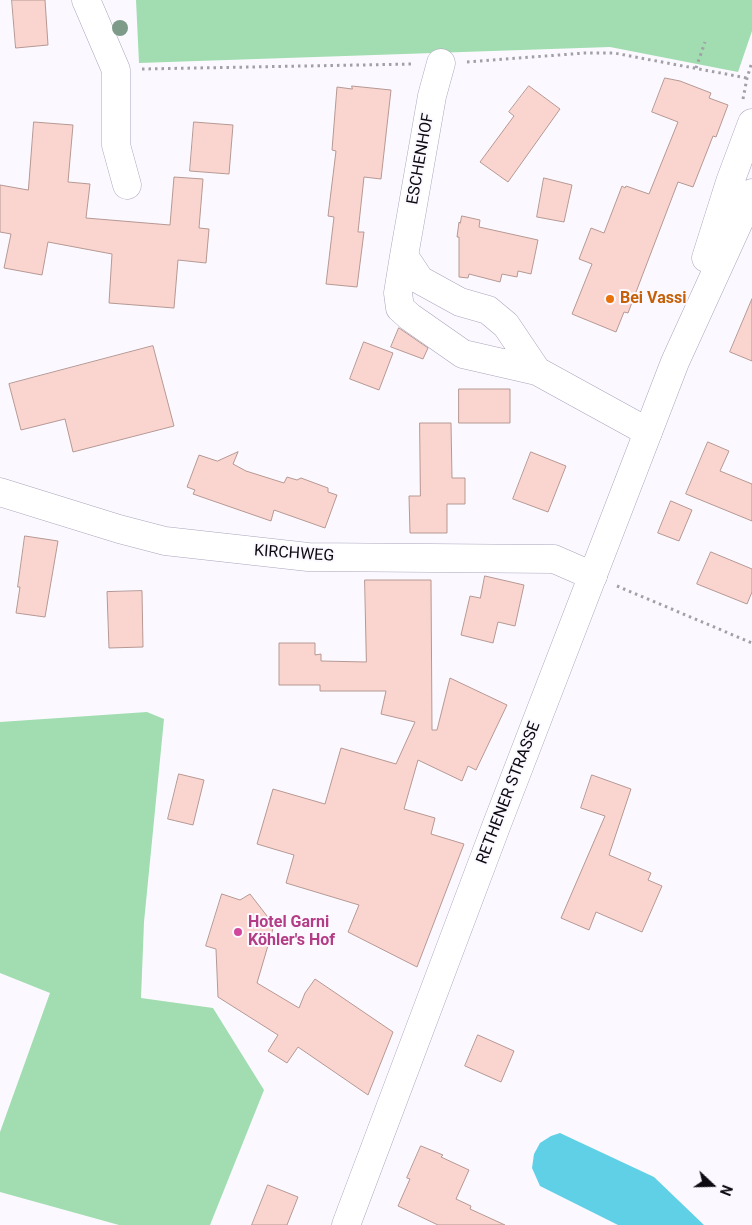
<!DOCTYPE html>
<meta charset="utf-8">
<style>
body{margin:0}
#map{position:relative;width:752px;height:1225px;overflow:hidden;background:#fbf9ff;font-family:Roboto,sans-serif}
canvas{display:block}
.north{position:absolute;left:687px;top:1160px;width:50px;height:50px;-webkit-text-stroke:4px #fbf9ff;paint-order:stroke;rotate:111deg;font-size:14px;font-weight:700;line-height:20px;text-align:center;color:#0d0a12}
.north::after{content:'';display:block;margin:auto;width:18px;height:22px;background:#0d0a12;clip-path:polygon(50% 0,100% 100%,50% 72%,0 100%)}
</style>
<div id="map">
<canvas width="752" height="1225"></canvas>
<div class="north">N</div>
</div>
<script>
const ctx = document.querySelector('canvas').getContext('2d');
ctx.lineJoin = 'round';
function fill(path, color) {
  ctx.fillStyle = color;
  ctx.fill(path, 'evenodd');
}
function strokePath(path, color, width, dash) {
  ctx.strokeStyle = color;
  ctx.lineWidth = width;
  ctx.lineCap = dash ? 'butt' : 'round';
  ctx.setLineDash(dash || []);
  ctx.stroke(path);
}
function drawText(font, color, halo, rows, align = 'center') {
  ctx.font = font + ' Roboto,sans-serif';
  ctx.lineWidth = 4;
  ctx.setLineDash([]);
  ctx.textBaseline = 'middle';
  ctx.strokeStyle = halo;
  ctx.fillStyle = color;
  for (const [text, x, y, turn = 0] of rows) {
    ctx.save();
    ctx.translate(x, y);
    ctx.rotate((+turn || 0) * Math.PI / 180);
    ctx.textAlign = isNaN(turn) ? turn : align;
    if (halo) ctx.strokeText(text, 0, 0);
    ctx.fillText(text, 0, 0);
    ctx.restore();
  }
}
const green = new Path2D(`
 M136,0h616v31l-14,41 -128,-25 -471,16z
 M147,712l17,7 -20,203 -3,76 72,10 51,82 -54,135h-91l-119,-33v-60l50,-139 -50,-20v-251z`);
const water = new Path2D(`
 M560,1133l94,44 50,48h-86l-78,-39 -8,-18 2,-14 6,-11 11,-7z`);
const building = new Path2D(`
 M12,0h33l3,45 -32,3z
 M665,78l15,3 31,12 -2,5 19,7 -12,32 -3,-1 -20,51 -15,-5 -50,131 -4,-1 -8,20 -44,-18 20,-50 -13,-5 12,-31 13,5 18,-47 3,2 1,-2 23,8 29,-72 -26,-10z
 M352,86l39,4 -10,89 -17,-2 -6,55h6l-7,55 -31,-3 8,-67 -6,-1 8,-65 -4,-1 5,-63 15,2z
 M529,86l31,23 -52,73 -28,-20 34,-46 -5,-4z
 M34,122l39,3 -5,57 22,2 -4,34 84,7 4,-48 29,2 -4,49 10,1 -3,34 -28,-3 -4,48 -65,-5 3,-49 -64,-12 -6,33 -38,-7 7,-34 -11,-2v-47l28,5z
 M194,122l39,3 -4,49 -39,-3z
 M544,178l28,7 -8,37 -27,-5z
 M462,216l18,4 -1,7 59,13 -7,34 -13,-3 -1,6 -15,-3 -2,8 -31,-8 -1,4 -9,-1v-40h-2l2,-15 1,1z
 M752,299v62l-22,-9z
 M399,328l29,20 -5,11 -32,-12z
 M364,342l29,11 -14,37 -29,-11z
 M153,346l21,80 -101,26 -8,-33 -44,11 -12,-46z
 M459,389h51v34h-51z
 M420,423h31l1,55h13v26h-18v29h-37l-1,-37h11z
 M708,442l21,9 -9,20 32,13v37l-66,-27z
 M238,452l-5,12 13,7 38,12 3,-6 10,3 4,-2 27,10v4l9,3 -12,33 -51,-18 -3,11 -78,-27 2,-4 -8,-3 12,-32 18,6z
 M531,452l35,14 -18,46 -35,-13z
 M671,501l21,9 -13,31 -21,-8z
 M25,536l33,5 -13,76 -29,-4 4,-26h-2z
 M711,552l41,17v23l-5,12 -50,-20z
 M485,576l39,9 -9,41 -17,-4 -5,21 -32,-8 9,-39 10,2z
 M365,580h66l1,150h5l13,-52 57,27 -31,65 -8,-4 -6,15 -44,-21 -14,49 31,9 -4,16 33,10 -47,123 -69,-35 11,-27 -73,-22 8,-28 -37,-11 16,-55 52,15 16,-56 55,16 19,-42 -34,-8 5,-23h-66v-6h-41v-42h36v12l6,-1v7l45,1z
 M142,591l1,56 -34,1 -2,-56z
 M179,774l25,6 -11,45 -25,-6z
 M592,775l39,14 -22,66 42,18 -3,7 14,6 -20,46 -46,-20 -7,18 -28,-12 44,-102 -24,-8z
 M222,894l18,6 10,-6 24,31 -17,58 42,25 6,-15 10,-14 78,53 -25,63 -70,-48 -11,16 -19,-12 10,-16 -60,-38 -2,-48 -10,-3z
 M478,1035l36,16 -13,31 -36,-16z
 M421,1146l22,9 -2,2 28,13 -13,29 15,7 -1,3 35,16h-67l-40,-19 12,-27 -3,-1z
 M268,1185l30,12 -11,28h-35z`);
const path = new Path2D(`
 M467,62l118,-9h29l133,25
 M696,68l9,-26
 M142,69l271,-5
 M743,99l4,-21 5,-16
 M617,586l135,57`);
const street = new Path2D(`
 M86,0l30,70v75l11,40
 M441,63l-9,33 -28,160 -6,37 2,15 10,9 53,37 74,17 111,61
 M404,256l16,24 40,22 28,8 18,15 31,46
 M0,492l119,37 46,12 143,16 246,2 39,17`);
const secondary = new Path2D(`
 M706,258l24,-76 22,-59
 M346,1225l151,-401 178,-462 77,-169`);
const trees = [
 [120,28]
];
const markers = [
 [610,299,5,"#e8710a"],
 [238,932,5,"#d1479c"]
];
const streetNames = [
 ["ESCHENHOF",421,159,-80],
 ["KIRCHWEG",294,554,4],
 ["RETHENER STRASSE",509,793,-69]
];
const foodNames = [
 ["Bei Vassi",620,299]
];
const hotelNames = [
 ["Hotel Garni",248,923],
 ["Köhler's Hof",248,941]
];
fill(green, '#a1ddb0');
fill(water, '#60d0e7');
fill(building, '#fad5cf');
strokePath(building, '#b69893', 1);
strokePath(street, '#aba4bd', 29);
strokePath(secondary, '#aba4bd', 29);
strokePath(path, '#a2a0a6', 3, [2.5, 4]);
strokePath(street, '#fff', 28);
strokePath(secondary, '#fff', 28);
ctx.fillStyle = '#7e9b8a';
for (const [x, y] of trees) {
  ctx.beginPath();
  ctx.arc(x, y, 8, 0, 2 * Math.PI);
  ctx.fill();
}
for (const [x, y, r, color] of markers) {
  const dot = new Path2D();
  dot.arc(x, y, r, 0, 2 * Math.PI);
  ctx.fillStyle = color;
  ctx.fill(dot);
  strokePath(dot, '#fbf9ff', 2);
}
drawText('16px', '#0d0a12', '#fbf9ff', streetNames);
drawText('bold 16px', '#c56008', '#fbf9ff', foodNames, 'left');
drawText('bold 16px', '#b23c85', '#fbf9ff', hotelNames, 'left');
</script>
